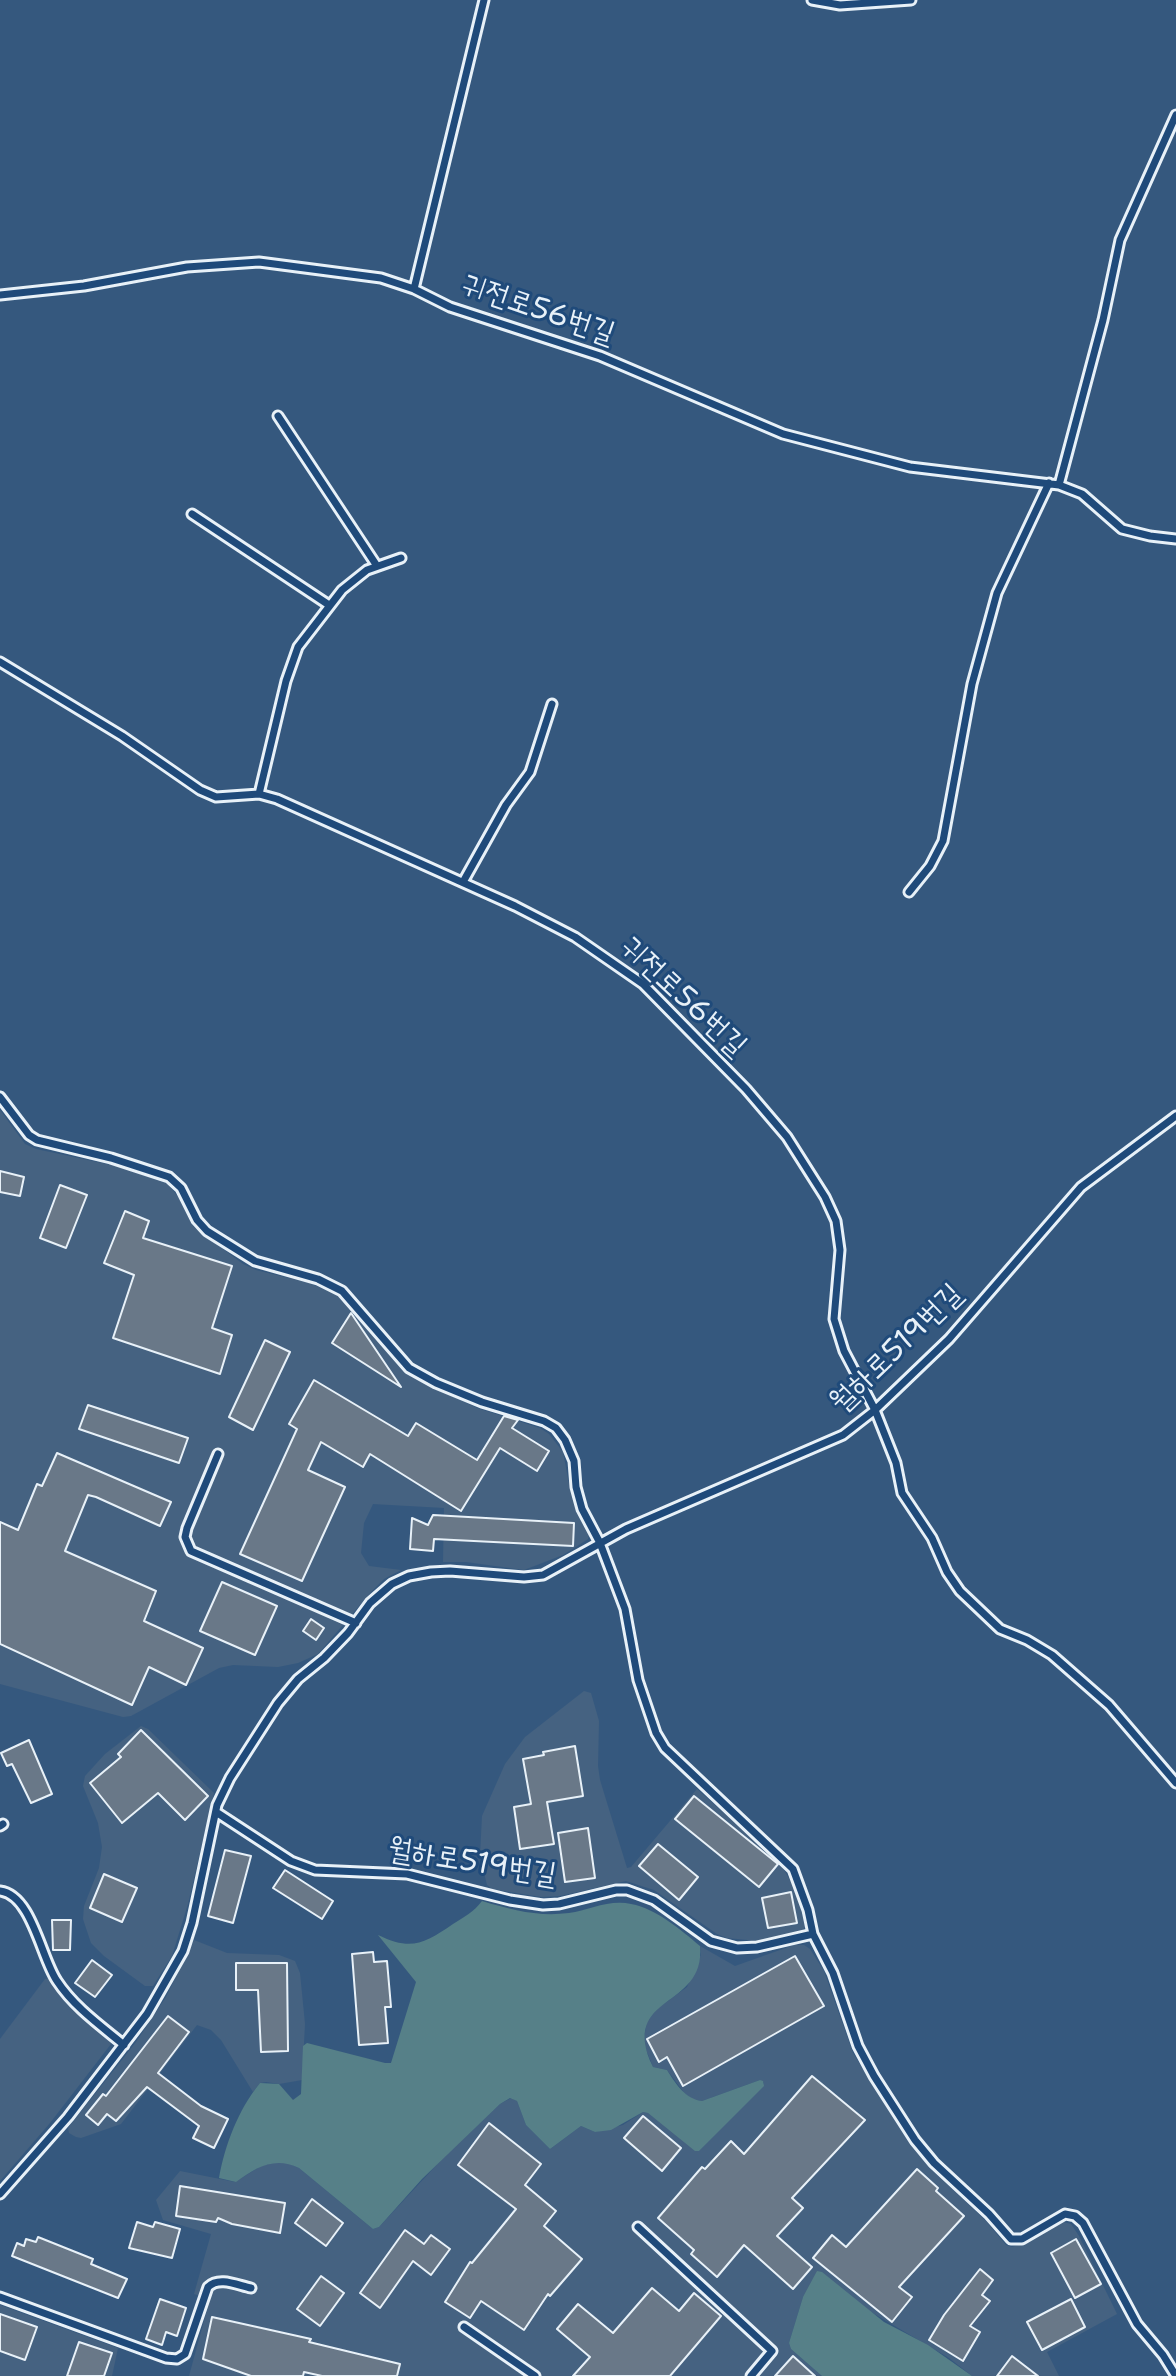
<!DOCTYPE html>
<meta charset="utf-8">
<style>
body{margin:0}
canvas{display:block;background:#35587e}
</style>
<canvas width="1176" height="2376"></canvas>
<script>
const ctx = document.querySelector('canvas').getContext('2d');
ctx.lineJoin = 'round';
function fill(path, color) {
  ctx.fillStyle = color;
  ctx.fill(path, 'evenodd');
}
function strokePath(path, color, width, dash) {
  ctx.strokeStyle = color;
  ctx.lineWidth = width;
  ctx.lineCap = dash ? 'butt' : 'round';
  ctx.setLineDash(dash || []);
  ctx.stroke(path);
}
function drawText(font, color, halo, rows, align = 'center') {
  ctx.font = font + ' "Shantell Sans","Poor Story",sans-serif';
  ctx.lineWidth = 6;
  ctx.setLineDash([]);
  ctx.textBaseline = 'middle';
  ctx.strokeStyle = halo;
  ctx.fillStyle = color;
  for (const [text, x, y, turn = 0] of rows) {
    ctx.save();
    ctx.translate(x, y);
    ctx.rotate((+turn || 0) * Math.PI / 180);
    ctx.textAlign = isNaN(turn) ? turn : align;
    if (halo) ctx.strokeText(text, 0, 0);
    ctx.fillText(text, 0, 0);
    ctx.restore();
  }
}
const built = new Path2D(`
 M0,1110l25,34 11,5 80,17 52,18 11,14 15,29 49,37 13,6 53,13 32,13 67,79 69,33 63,20 9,6 14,18 7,37 19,46 -1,4 -25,16 -39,15 -58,-8h-23l1,-54 -71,-4 -9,19 -3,30 8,13 32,4 -17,9 -13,13 -53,62 -20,9 -20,4 -45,-2 -14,3 -88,48 -8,1 -123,-33z
 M584,1691l7,2 8,28 -1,45 2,14 27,88 4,-1 66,-78 83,74 18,31 7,33 -3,4 -45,10 -30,-3 -10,-4 -63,-44 -28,-9 -66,15 -19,1 -49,-8 -5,-4 -7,-29 2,-40 23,-52 20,-27z
 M141,1726l7,3 66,64 -26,111 -16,52 -19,30h-8l-41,-30 -13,-13 -8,-24 1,-13 15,-38 3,-21 -4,-24 -15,-37 2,-10 20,-22z
 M194,1940l33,13 52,2 16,6 5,12 5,51 -3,56 -23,4 -13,-2 -6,1 -7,9 -32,-52 -10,-10 -14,-5 -76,99 -40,14 -5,-1 -7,-4 -1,-5 68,-86 30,-45z
 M794,1945h10l6,4 14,22 29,82 54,87 25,30 53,50 21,25 6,2 18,-6 29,-20 12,3 8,12 38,78 -70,38 12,24h-87l-23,-18 -83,-49 -63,-12 -14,46 2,6 31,27h-633l21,-77 -16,-5 17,-60 -48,-14 -7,-20 24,-29 55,11 26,-16 15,-4 12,1 11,5 74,61 6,-2 64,-69 57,-54 11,-6 6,3 9,24 24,24 31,-23 14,6 28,-7 20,-13 5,1 51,38 65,-68 -4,-3 -58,21 -9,-1 -8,-6 -18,-24 -14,-3 -10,-25 4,-20 10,-13 30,-22 14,-32 -1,-9 35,20z
 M49,1978l34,38 25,21 3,7 -61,79 -50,58v-142l45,-60z
 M0,2305l118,43 -6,28h-112z`);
const green = new Path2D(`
 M482,1901c30,9 56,16 87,12 20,-3 41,-14 62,-9 26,5 50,26 69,42 6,64 -82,47 -47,121l14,3c9,14 18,29 35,31l58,-21 3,1 1,5 -65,65h-4l-47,-38 -5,-1 -32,18 -16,2 -14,-6 -31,23 -24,-24 -9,-24 -7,-3 -10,6 -78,75 -43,48 -6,2 -74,-61c-24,-12 -43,-1 -63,14l-17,-4c6,-33 19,-68 41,-95l19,1 14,16 8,-6 2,-48 4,-3 78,20h6l25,-81 -38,-47c33,16 46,9 75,-11 11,-7 21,-12 29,-23z
 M817,2271l5,1 62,50 44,23 44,31h-150l-31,-27 -2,-6 14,-46z`);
const building = new Path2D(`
 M0,1171l24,6 -4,19 -20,-4z
 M60,1185l27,10 -21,53 -26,-10z
 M125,1211l24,10 -6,17 89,28 -20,62 20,7 -12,39 -107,-36 21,-63 -30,-12z
 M351,1313l50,74 -69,-44z
 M265,1340l25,12 -37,78 -24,-13z
 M314,1380l94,56 8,-13 61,37 27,-44 14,4 -6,8 37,23 -12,20 -37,-23 -39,63 -91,-57 -7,13 -42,-25 -13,28 37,17 -43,94 -62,-27 57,-125 -8,-5z
 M88,1405l100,33 -9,25 -100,-34z
 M57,1453l114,49 -11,24 -64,-29 -8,-2 -23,56 91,40 -12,30 59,27 -17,37 -37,-18 -17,38 -132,-61v-122l18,8 19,-46 5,2z
 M433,1515l141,8 -1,23 -139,-7 -1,12 -23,-2 2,-31 16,7z
 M222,1582l55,24 -22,49 -55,-24z
 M311,1619l13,9 -8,12 -13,-9z
 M141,1730l67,66 -23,24 -27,-27 -36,30 -32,-40 31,-26 -3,-3z
 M29,1740l23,54 -21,9 -19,-39 -5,2 -6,-13z
 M575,1746l8,50 -36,6 7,42 -34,5 -6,-42 17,-3 -8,-45 21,-4 -1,-3z
 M694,1796l84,68 -19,23 -84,-68z
 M588,1828l7,50 -30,4 -7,-49z
 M658,1844l40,33 -19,23 -40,-34z
 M225,1850l26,6 -18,67 -25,-7z
 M285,1870l48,31 -11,18 -49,-31z
 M104,1874l33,14 -15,34 -32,-14z
 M791,1892l6,31 -29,5 -6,-30z
 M52,1920h19l-1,30h-17z
 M373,1952l1,10 13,-1 4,46h-6l3,36 -29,2 -7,-91z
 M795,1956l29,50 -141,80 -16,-29 -8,5 -12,-23z
 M92,1960l20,15 -17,22 -20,-14z
 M236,1963h51l1,88 -27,1 -3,-62h-22z
 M168,2016l21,16 -31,41 43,33 27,13 -14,29 -21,-10 6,-12 -52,-39 -31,34 -9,-7 -9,11 -12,-10 17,-21 3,2z
 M812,2076l53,44 -73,78 11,10 -26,28 35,31 -19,22 -49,-44 -27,32 -26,-23 3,-4 -36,-32 44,-51 3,2 26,-28 13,13z
 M643,2116l38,32 -19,23 -38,-33z
 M489,2123l52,41 -16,21 31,26 -12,15 38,33 -32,37 -2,-2 -24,36 -43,-29 -11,17 -25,-16 25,-40 2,1 44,-54 -58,-44z
 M917,2169l21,19 -2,3 28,25 -65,71 13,10 -20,25 -79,-64 19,-23 14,12z
 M180,2186l105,17 -5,30 -48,-9 -14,-6 -2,4 -40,-6z
 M312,2199l31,24 -17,23 -31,-23z
 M137,2222l16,5 2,-5 25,7 -8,29 -43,-10z
 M405,2230l19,14 7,-9 19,14 -19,26 -18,-14 -33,47 -20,-15z
 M38,2237l55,22 -2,5 36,15 -9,19 -106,-42 5,-13 7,3 2,-7 10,3z
 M1076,2239l25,45 -26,14 -24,-45z
 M980,2269l13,11 -11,15 8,6 -20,25 10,6 -17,29 -34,-21 15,-25z
 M321,2276l23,17 -24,33 -23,-17z
 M652,2288l27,23 15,-18 27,23 -51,60h-97l17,-19 -33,-28 21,-25 35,29z
 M160,2299l26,9 -9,28 -11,-4 -4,13 -16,-6z
 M1071,2299l14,28 -43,23 -15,-28z
 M0,2314l37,13 -12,33 -25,-9z
 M212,2317l99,22 -2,3 91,22 -3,12h-75l-18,-4 -1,4h-52l-48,-17z
 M79,2342l33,11 -8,23h-37z
 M793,2356l22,20h-40z
 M1012,2356l26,20h-41z`);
const service = new Path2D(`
 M812,0l28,5 71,-5
 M414,289l70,-289
 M0,295l84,-9 103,-19 72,-5 122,16 33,11 36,18 150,49 183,78 127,33 149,18 23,9 40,35 28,7 26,3
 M278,416l99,150
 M1059,485l44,-165 17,-80 56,-125
 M192,514l137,91
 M0,662l122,74 78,54 16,7 43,-3 18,5 238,107 60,31 68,47 103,105 41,48 38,60 11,24 4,29 -6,69 10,32 31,59 21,53 6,30 30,45 15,34 13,19 40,38 27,11 25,15 57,50 67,78
 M259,794l27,-113 12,-34 44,-57 25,-20 34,-12
 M463,882l43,-77 24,-33 22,-68
 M909,892l21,-26 13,-25 29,-157 25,-91 52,-110
 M0,1097l29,38 8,5 74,18 58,19 12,11 16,32 10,11 48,30 63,18 24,12 67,77 27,15 46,19 62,19 12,7 9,12 9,21 2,26 6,22 18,34 25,66 13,71 18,53 9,15 128,121 15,41 5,24 20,39 25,73 16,30 41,64 19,23 55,51 22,25h11l43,-25 10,2 8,7 54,101 26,31 13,21
 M218,1454l-31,74 -2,9 6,14 165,72
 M216,1812l75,49 24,9 92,4 103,26 33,5 16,-1 57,-14h11l27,10 57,41 26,7 20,-1 56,-13
 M0,1826l3,-2
 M0,1891c32,4 41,67 57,90 17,26 44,45 67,64
 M0,2194l68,-77 79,-103 36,-63 9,-28 25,-118 13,-27 48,-75 20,-24 26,-21 24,-25 22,-30 22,-19 17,-8 22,-4 19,-1 74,6 19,-2 83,-46 217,-94 32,-25 74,-71 132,-152 95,-71
 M638,2227l134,124 -21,25
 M0,2297l166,61 11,1 8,-5 23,-67c11,-11 29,-2 43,1
 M464,2327l71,49`);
const streetNames = [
 ["귀전로56번길",538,310,19],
 ["귀전로56번길",683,997,43],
 ["월하로519번길",897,1349,-44],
 ["월하로519번길",472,1863,9]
];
fill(built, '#456281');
fill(green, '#568088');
fill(building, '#697888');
strokePath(building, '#e8f1f8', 2);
strokePath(service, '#e8f1f8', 13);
strokePath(service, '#1f4a7a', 7);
drawText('30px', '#e8f1f8', '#1f4a7a', streetNames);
</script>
